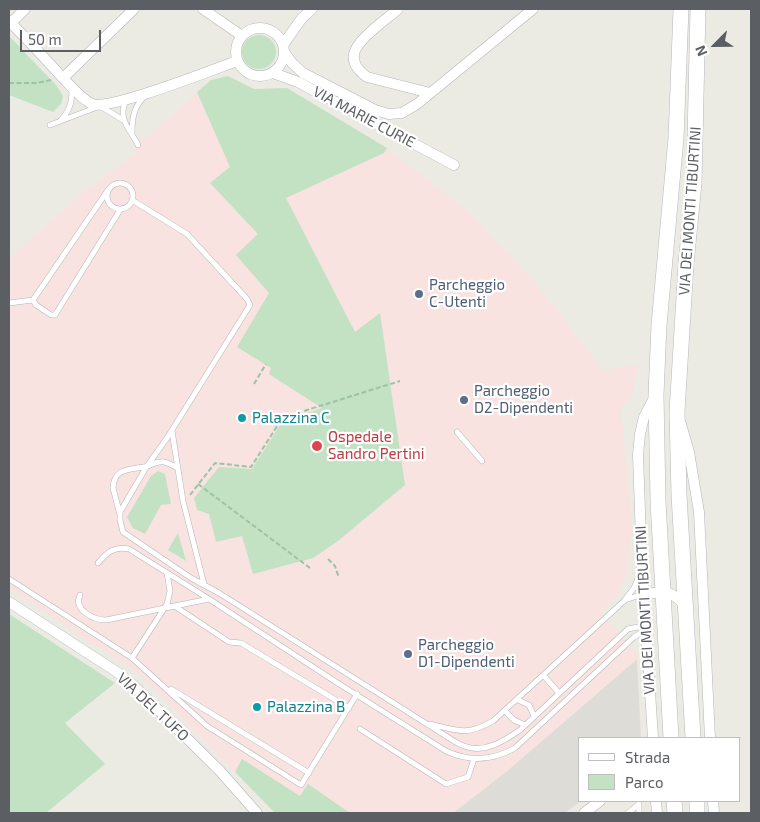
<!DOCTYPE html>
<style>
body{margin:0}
#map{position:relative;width:760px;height:822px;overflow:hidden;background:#ecebe3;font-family:"Exo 2",sans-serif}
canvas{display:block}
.frame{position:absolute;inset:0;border:10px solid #5b5e62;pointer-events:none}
.legend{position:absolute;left:578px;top:737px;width:162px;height:65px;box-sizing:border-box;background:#fff;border:1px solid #bdbfc0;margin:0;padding:6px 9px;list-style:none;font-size:15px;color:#5b5e62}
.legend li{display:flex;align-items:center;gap:10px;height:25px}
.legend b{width:25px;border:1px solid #bdbfc0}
.north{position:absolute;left:690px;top:20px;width:50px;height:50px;-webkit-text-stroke:4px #fff;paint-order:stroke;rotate:247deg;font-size:14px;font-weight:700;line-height:20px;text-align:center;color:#5b5e62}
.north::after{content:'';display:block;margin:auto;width:18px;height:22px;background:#5b5e62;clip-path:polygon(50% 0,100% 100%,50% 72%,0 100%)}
.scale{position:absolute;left:20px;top:30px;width:81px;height:22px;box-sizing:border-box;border:2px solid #5b5e62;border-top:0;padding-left:6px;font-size:15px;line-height:18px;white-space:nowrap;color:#5b5e62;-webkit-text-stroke:4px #fff;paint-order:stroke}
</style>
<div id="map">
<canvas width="760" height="822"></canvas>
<div class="frame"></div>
<ul class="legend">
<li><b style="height:6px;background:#fff"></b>Strada</li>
<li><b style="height:14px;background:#c2e2c3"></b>Parco</li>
</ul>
<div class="north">N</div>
<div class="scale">50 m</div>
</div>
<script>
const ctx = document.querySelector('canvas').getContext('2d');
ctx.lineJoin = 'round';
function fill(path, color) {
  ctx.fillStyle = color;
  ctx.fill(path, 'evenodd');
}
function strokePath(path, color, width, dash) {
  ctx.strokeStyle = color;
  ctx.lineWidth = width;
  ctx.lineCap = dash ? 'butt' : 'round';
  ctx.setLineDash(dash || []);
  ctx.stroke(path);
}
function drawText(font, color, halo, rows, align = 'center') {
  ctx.font = font + ' "Exo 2",sans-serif';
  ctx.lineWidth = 4.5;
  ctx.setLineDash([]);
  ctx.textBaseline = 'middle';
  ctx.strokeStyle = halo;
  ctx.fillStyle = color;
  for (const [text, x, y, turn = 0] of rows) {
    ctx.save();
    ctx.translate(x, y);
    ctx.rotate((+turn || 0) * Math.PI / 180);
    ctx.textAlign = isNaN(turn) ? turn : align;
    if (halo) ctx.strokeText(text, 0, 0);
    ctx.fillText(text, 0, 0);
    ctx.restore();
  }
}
const industrial = new Path2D(`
 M637,659l4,79h-62v63h2l-16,12h-112l54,-42z`);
const medical = new Path2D(`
 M228,76l26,13 33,-1 93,55 89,69 69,74 65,84 35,-6 -6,33 -11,9 11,116 -5,51 -8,19 -18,21 36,39v7l-130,112 -54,42h-178l-137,-140 -129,-84v-331l75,-66 52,-39 -2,-5 77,-68z`);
const green = new Path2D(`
 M242 52a17 17 0 1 1 34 0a17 17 0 1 1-34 0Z
 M9,36l47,49 7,11 -2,8 -8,8 -44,-17z
 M228,76l26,13 33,-1 100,60 -3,5 -98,45 69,134 25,-19 25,172 -67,56 -25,17 -60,16 -11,-38 -26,6 -7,-28 -12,-4 -3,-12 25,-31 33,2 30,-47 40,-14 -53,-34 2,-6 -34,-21 32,-54 -33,-38 22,-21 -48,-51 20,-16 -33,-75 14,-12z
 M158,471l7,3 6,30 -10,1 -16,29 -12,-6 -6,-11 24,-41z
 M178,533l8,28 -18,-11z
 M9,614l106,69 -50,40 40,41 -59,49h-37z
 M242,759l58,37 8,-12 42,29h-75l-40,-41z`);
const path = new Path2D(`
 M9,83h28l14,-3
 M254,384l12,-20
 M198,484l112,84
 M190,495l25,-32 36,4 30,-47 26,-10 93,-29
 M328,559l7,7 4,12`);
const lane = new Path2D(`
 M126,100c-9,19 4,29 12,45
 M61,120c9,-10 11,-18 11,-31
 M50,125l50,-19 23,14
 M132,133c0,-15 2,-27 13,-37
 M107 196a13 13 0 1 1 26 0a13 13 0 1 1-26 0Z
 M132,200l55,34 60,65 3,6 -83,133 -20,28 -27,46v8l3,12 68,46 28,15 227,143c6,4 12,8 18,10 20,8 40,-5 56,-16l108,-101 10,-2 8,3
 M33,300l3,5 15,10h4l65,-105
 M9,303l24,-3 75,-110
 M172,431l11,70 21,83
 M457,432l25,29
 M120,515l-7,-27c1,-22 20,-18 35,-22 5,-2 10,-5 16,-4 5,1 9,4 14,6
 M9,579l123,79 75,68 94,59 56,-91
 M80,595c-7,15 14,25 26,25l103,-21 -80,-50c-14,-3 -22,3 -31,14
 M209,599l127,83 110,69c24,11 46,10 69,-3l119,-111 12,-7
 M625,600l18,-6
 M176,607l53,35 12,1 108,65
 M132,658l35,-54 3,-13 -3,-18
 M544,676l15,17
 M171,689l138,84
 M518,700l11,5 5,11
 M505,711l9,9 11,5
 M430,724c28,7 37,12 63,-3l131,-120 10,-13 5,-12
 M360,729l86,55 22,-7 6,-18
 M628,813l11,-9v9`);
const street = new Path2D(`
 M203,9l39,27
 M398,9c-11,10 -41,30 -44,45 -2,10 6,18 13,23l63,16
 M9,21c18,18 35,36 52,55 9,9 19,22 31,28 18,7 122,-35 145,-43
 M11,23l14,-14
 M236 52a24 24 0 1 1 48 0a24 24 0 1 1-48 0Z
 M283,45l19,-27 10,-9
 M284,52l9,12 10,9 72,37 14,4 13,-1 15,-9 116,-95
 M273,73l25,9 156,83
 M63,78l71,-69
 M681,424l8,28 10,60 11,226
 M644,594c20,-2 27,-5 41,12
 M9,602l108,70 15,12 88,87 37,42
 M653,738l-11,-171 -4,-112 2,-21 4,-17 10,-19
 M656,801l1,12
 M713,801l1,12
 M584,813l16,-12`);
const secondary = new Path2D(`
 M671,738l-13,-237 -2,-106 3,-70 17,-187 5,-129
 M693,738l-14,-243 -2,-83 9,-148 8,-81 4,-174
 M674,801l1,12
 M697,801v12`);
const markers = [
 [419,294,5,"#5c6f8a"],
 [464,400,5,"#5c6f8a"],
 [242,418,5,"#0f9aa8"],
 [317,446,6,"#e0444e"],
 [408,654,5,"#5c6f8a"],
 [257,707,5,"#0f9aa8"]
];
const streetNames = [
 ["VIA MARIE CURIE",364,117,28],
 ["VIA DEI MONTI TIBURTINI",690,211,-86],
 ["VIA DEI MONTI TIBURTINI",645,610,-93],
 ["VIA DEL TUFO",153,707,43]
];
const serviceNames = [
 ["Parcheggio",429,285],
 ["C-Utenti",429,302],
 ["Parcheggio",474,391],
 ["D2-Dipendenti",474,408],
 ["Parcheggio",418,645],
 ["D1-Dipendenti",418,662]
];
const cultureNames = [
 ["Palazzina C",252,418],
 ["Palazzina B",267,707]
];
const healthNames = [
 ["Ospedale",328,437],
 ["Sandro Pertini",328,454]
];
fill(industrial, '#dedcd7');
fill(medical, '#f8e3e0');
fill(green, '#c2e2c3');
strokePath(lane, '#b4b5b9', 6);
strokePath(street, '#b4b5b9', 11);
strokePath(secondary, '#b5b7bc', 16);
strokePath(path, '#9cc2a8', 2, [5, 2.5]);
strokePath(lane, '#fff', 5);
strokePath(street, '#fff', 10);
strokePath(secondary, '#fff', 15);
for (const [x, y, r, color] of markers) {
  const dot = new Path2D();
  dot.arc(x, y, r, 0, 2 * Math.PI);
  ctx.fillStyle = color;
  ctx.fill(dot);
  strokePath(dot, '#fff', 2);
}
drawText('15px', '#5b5e62', '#fff', streetNames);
drawText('15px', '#4e5e75', '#fff', serviceNames, 'left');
drawText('15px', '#0d838f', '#fff', cultureNames, 'left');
drawText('15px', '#be3a42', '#fff', healthNames, 'left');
</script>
